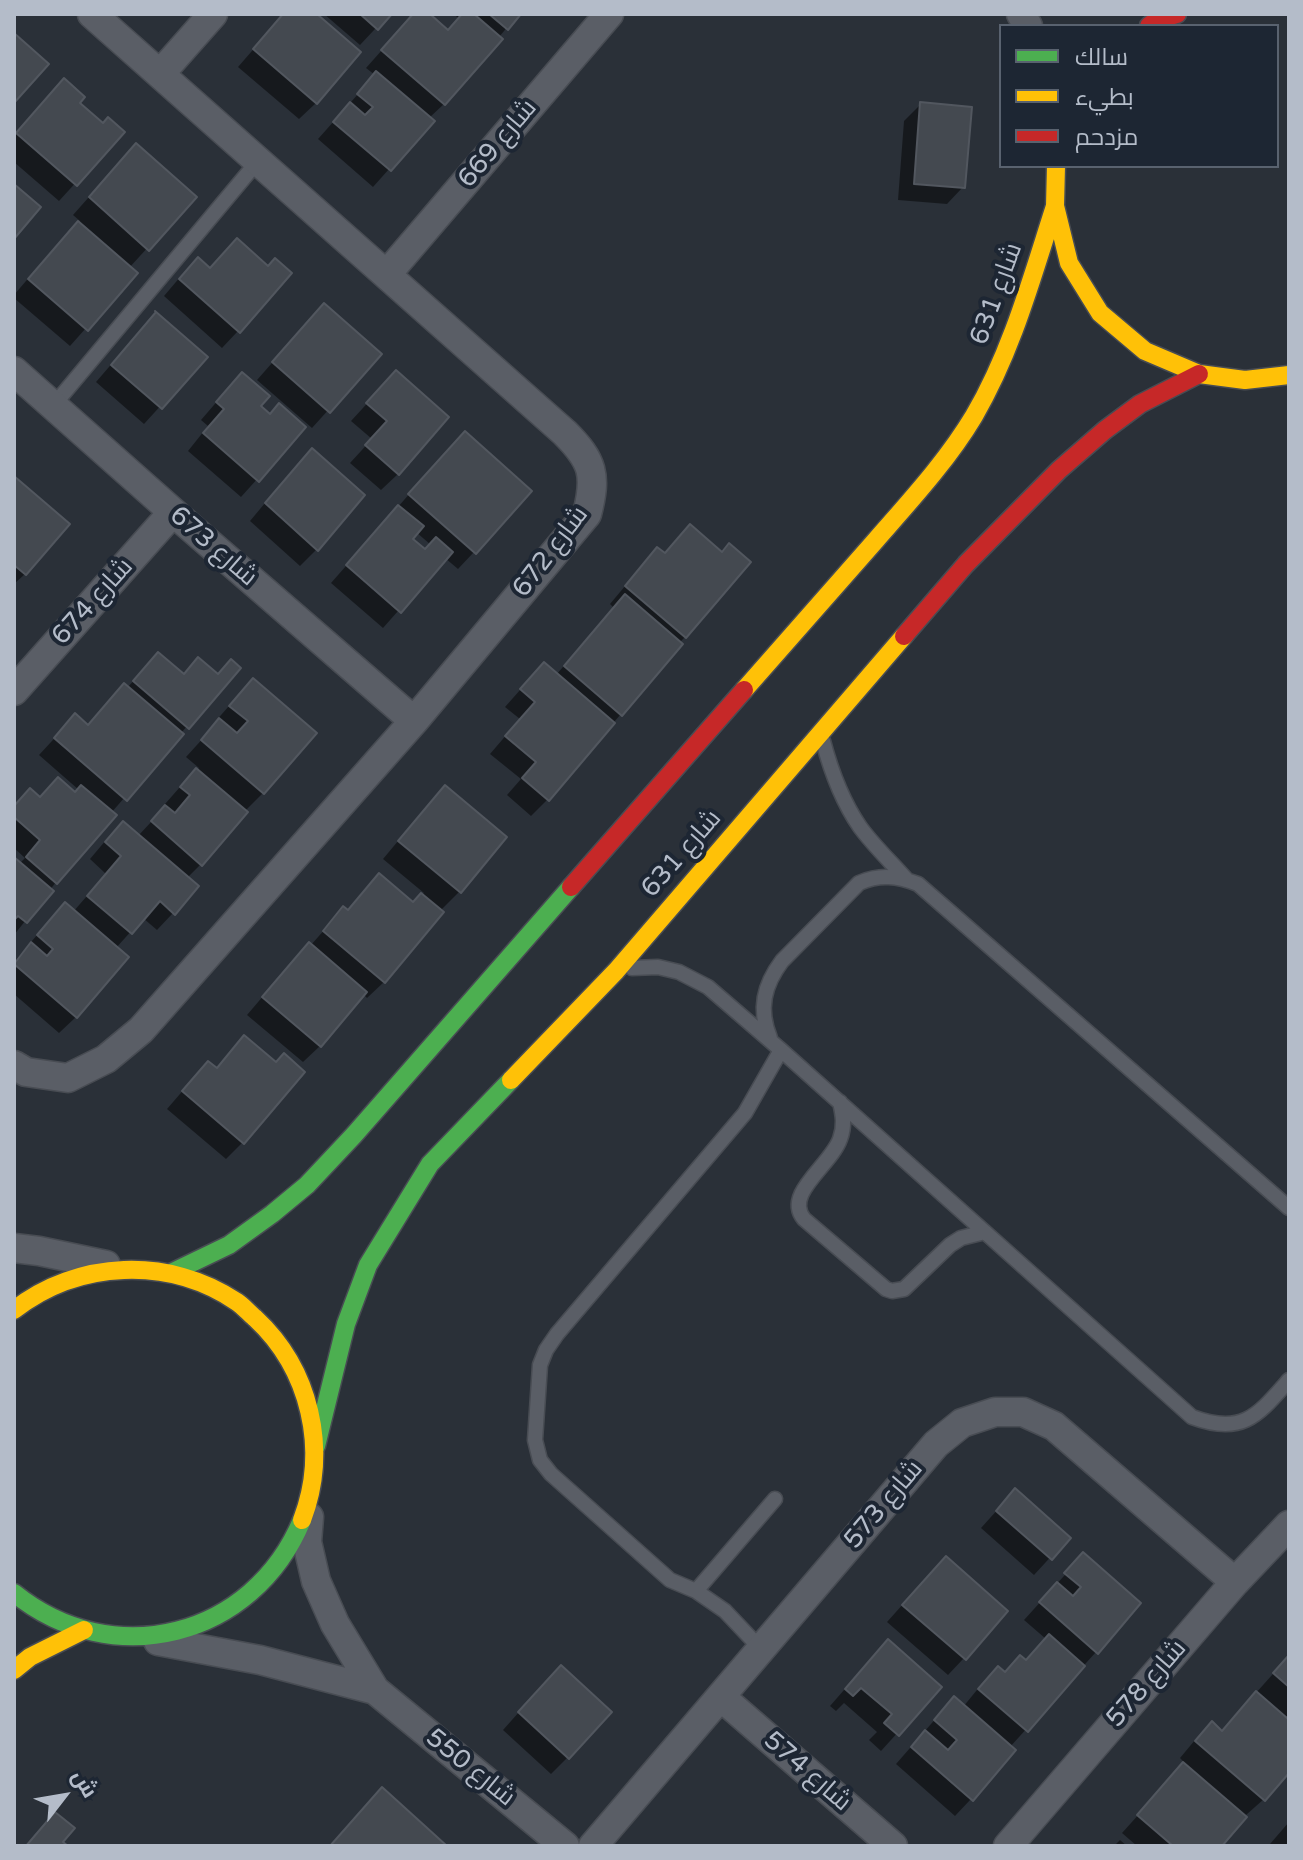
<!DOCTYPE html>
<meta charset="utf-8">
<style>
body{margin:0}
#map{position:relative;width:1303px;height:1860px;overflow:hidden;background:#2a3038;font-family:"Varela Round",Cairo,sans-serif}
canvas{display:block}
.frame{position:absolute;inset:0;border:16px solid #b4bcc9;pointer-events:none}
.legend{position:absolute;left:999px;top:24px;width:280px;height:144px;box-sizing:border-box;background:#1d2633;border:2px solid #59626f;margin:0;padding:10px 14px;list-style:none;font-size:24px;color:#b4bcc9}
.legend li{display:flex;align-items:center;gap:16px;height:40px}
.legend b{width:40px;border:2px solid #59626f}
.north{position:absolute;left:24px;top:1756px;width:80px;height:80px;-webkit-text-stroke:6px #1d2633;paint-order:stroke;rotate:59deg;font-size:22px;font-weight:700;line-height:32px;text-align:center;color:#b4bcc9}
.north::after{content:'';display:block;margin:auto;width:28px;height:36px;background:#b4bcc9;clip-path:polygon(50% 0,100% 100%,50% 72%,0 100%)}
</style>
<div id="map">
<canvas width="1303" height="1860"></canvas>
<div class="frame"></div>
<ul class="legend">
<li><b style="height:10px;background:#4caf50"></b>سالك</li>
<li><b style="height:10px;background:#ffc107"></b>بطيء</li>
<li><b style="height:10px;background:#c62828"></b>مزدحم</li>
</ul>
<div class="north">ش</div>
</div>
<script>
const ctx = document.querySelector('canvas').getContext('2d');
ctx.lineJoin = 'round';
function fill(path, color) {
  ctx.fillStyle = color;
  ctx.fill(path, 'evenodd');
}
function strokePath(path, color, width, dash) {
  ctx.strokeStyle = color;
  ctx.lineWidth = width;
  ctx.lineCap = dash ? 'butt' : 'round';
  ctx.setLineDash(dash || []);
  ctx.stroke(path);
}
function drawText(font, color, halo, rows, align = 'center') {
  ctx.font = font + ' "Varela Round",Cairo,sans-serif';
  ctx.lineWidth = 8;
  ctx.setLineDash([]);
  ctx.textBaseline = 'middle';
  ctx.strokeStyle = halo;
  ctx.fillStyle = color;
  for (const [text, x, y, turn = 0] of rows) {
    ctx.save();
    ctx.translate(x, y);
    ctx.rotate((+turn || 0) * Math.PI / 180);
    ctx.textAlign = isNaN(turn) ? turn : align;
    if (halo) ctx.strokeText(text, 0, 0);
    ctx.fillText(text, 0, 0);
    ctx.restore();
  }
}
const shadow = new Path2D(`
 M284,14h30l2,89 -17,16 -61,-52z
 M324,14h65l-29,31z
 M414,14h13l20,17 12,-12 -5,-5h64l-74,90 -15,14 3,3 -59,66 -55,-48 57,-64 -9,-7z
 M47,97l30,6 25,22 20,7 -63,69 -45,-39v-26z
 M921,104l42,83 -16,17 -49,-4 6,-79z
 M120,162l74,35 -65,71 6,5 -65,73 -56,-48v-3l47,-55 19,-19 -7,-6z
 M181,276l57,55 -16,17 -58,-52z
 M308,322l71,32 -67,74 -55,-48z
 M140,331l65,26 -61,67 -48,-42z
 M396,372l2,102 -17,16 -31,-27 22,-24 -21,-18z
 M226,391l32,15 11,10 35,11 -63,70 -53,-46 20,-25 -7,-6z
 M448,450l26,102 -16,17 -13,-11 -62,70 -52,-45zM416,532l15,13 -6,6 -15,-12z
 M312,451l5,98 -17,17 -50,-45 45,-54z
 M14,478l11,96 -11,10z
 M641,567l44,70 -6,6 2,1 -133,155 -17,17 -24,-21 14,-16 -31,-25 30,-35 -15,-12 23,-26 28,-6 58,-67 -4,-4z
 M158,654l25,21 15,-15 18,16 22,-8 -127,145 -97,122v-75l5,4 6,-6 -11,-10v-42l25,-7 36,-5 4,-4 -40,-35 36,-39 12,11 21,-25 16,-17 3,3z
 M253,681l10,112 -19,19 -43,52 -14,14 -14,35 -16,17 -14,-12 -27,30 -40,69 -17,16 -45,-39v-32l35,-41 24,-9 33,-38 -16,-15 16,-19 17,-16 15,12 28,-30 -1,-2 15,-17 19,-19 -13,-11 30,-33 -2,-1 22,-25z
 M445,788l59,49 -45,55 -19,19 -56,71 -17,16 -4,-4 -43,52 -17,16 -56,-47 46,-54 17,-15 33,-37 4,3 32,-36 33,28 12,-11 -41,-34 46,-55z
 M244,1037l32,27 26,8 -60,71 -16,16 -59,-50 25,-29 23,-11z
 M999,1508l69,30 -34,37 -53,-47z
 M1083,1555l13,97 -86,95 -39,52 -16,17 -59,-52 42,-48 25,-9 18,-22 44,-23 21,-23 -22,-19z
 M929,1575l35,83 -16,17 -61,-53z
 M1289,1656v114l-25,29 -18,16 -26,31h-83l-15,-13 63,-70 -5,-5 15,-18 17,-16 9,8z
 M872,1658l67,29 -58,64 -12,-11 8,-8 -33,-29 -8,8 -6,-5z
 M544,1684l24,73 -17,17 -48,-44z
 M1289,1822v24h-17l-2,-2z
 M1120,1840l7,6h-13z`);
const building = new Path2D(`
 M283,14h34l44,38 -44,52 -64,-55z
 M360,14h32l-14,16z
 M413,14h17l18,16 14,-16h12l29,25 -58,66 -64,-55z
 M489,14h32l-13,16z
 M14,33l35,31 -35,39z
 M376,71l59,50 -44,50 -58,-49 17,-20 15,13 8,-8 -16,-13z
 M64,78l21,19 -5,6 23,20 5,-6 17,15 -48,54 -61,-53z
 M920,102l52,5 -7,81 -51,-4z
 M136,143l61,54 -48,54 -60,-54z
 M14,184l27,23 -27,32z
 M78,221l60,52 -50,58 -60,-52z
 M237,238l31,28 7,-8 17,15 -52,60 -61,-54 19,-22 12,11z
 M324,303l58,51 -52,59 -58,-51z
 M155,311l53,46 -46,52 -51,-44 45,-53z
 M396,370l53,47 -50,58 -34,-30 22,-24 -21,-18z
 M242,372l28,24 -9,10 9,8 9,-11 27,24 -47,55 -56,-49 21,-24 -8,-7z
 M465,431l67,60 -56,63 -68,-60z
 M312,448l53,47 -47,56 -53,-48z
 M14,476l56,48 -44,51 -12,-10z
 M398,505l26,21 -11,13 12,10 11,-12 17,15 -52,61 -55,-48z
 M690,524l32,28 7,-9 22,19 -65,76 -61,-52 32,-39 8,6z
 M625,594l58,50 -61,72 -58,-50z
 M158,652l26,22 14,-17 20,17 13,-15 10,9 -52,61 -56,-48z
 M544,662l71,61 -66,78 -27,-23 14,-16 -31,-26 30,-34 -15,-13z
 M253,678l64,55 -53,61 -63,-54 18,-22 18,15 11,-12 -19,-15z
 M124,683l60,51 -57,67 -73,-63 21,-25 13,12z
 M196,768l52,44 -46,54 -51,-45 14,-16 10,8 15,-18 -10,-8z
 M58,777l17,15 6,-7 36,30 -60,69 -31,-27 14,-17 -26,-23v-11l16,-18 10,9z
 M445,785l62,52 -46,56 -63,-52z
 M123,821l76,65 -24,29 -15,-14 -28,33 -45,-38 34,-40 -16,-14z
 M14,857l40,34 -27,32 -9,-7 -4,4z
 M379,873l34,29 8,-9 23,19 -59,71 -62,-52 20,-25 5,4z
 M65,902l64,55 -52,61 -63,-54 17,-22 16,14 6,-7 -16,-14z
 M309,942l58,50 -46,55 -59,-50z
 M244,1035l32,27 8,-9 21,19 -61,72 -62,-53 26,-30 9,7z
 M1015,1488l56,50 -19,22 -56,-49z
 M1083,1552l58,51 -43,51 -59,-52 18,-20 16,14 8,-9 -17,-14z
 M946,1556l62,55 -42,49 -64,-55z
 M1049,1634l36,32 -57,66 -50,-43 20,-23 7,6 15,-17 6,5z
 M888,1639l54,48 -43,49 -15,-13 8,-9 -31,-26 -8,8 -8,-7z
 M1289,1655v32l-16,-14z
 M561,1665l51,47 -43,47 -51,-47z
 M1256,1691l31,27 2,-3v58l-24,28 -70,-60 17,-20 10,10z
 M954,1696l62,54 -43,51 -62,-54 14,-17 23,20 9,-10 -23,-20z
 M1183,1762l64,55 -25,29h-49l-36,-31z
 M382,1787l65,59h-117z
 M55,1812l20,16 -12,14 5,4h-42z`);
const lane = new Path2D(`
 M53,406l205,-245
 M823,741c8,30 19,60 37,86 13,18 31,35 46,52
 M632,968l26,-1 21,5 29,15 73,63 411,367c51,19 66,-2 97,-37
 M770,1038c-12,-29 -6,-53 12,-77l77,-78c21,-9 38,-7 59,1l371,324
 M840,1102c3,13 5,24 0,37 -9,26 -57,55 -36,80l82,70 6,2 12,-2 46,-44 11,-7 24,-6
 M696,1591l79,-92
 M761,1649l-36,-38 -29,-20 -26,-11 -119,-106 -11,-14 -5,-20 5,-75 6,-15 11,-16 188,-221 36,-63`);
const street = new Path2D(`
 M1021,14l7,12
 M160,74l53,-60
 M387,274l222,-260
 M14,371l159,141 241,209
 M14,691l159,-179
 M14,1065l12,7 42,6 38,-19 35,-29 273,-309 173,-207c10,-39 6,-53 -22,-81l-473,-419
 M14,1248l25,3 67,14
 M309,1517l-2,25 9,39 19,43 40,66 190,156
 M158,1641l102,19 115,30
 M721,1697l172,149
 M593,1846l343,-402 26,-21 33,-11h28l31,14 181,156
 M1008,1846l227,-264 54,-57`);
const fast = new Path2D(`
 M173,1272l56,-27 43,-31 35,-29 47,-50 217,-248
 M316,1446l30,-122 22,-59 62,-101 81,-84
 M14,1593c99,80 239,45 288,-73`);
const slow = new Path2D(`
 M1056,166l-1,40 14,57 31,50 45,38 54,23 46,6 44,-5
 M744,690c44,-50 88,-100 132,-150 35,-40 71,-79 98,-124 38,-65 58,-139 81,-210
 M511,1080l105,-109 288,-335
 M14,1310c64,-50 155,-54 223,-8 6,4 12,11 18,16 55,51 74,131 47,202
 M14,1670l16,-13 54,-27`);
const jam = new Path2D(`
 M1149,26l8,-6 20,-6
 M904,636l62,-72 93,-94 46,-40 35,-26 59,-30
 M571,887l173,-197`);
const streetNames = [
 ["شارع 669",498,144,-50],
 ["شارع 631",997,294,-70],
 ["شارع 673",213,547,41],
 ["شارع 672",551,552,-53],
 ["شارع 674",93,602,-48],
 ["شارع 631",682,854,-49],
 ["شارع 573",884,1505,-50],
 ["شارع 578",1147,1684,-49],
 ["شارع 550",470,1768,39],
 ["شارع 574",807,1772,41]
];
fill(shadow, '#0007');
fill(building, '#444950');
strokePath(building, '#52575f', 2);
strokePath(lane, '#484c53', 17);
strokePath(street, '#484c53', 31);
strokePath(fast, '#484c53', 21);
strokePath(slow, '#484c53', 21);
strokePath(jam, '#484c53', 21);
strokePath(lane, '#5a5e66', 14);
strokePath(street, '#5a5e66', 28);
strokePath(fast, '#4caf50', 18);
strokePath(slow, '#ffc107', 18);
strokePath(jam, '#c62828', 18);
drawText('26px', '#b4bcc9', '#1d2633', streetNames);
</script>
